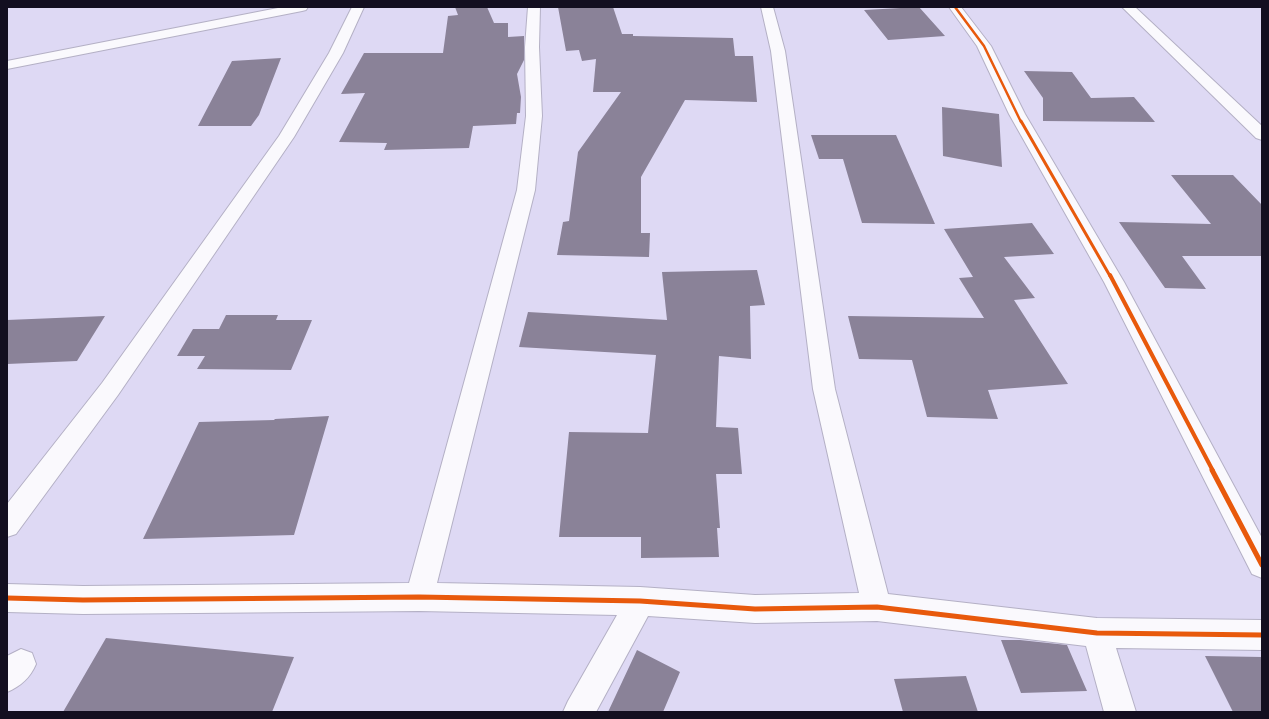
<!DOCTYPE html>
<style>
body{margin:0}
#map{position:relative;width:1269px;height:719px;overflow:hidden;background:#ded9f4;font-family:Poppins,sans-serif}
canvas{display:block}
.frame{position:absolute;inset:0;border:8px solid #130f20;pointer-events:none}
</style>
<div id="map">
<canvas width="1269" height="719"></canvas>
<div class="frame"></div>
</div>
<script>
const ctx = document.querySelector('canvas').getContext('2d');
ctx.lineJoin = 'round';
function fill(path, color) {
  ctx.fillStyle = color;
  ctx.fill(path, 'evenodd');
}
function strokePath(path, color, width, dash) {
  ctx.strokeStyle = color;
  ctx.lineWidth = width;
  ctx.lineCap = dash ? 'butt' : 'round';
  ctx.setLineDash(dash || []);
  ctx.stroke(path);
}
const building = new Path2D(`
 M455,7h32l7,16h14v14l16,-1v24l-7,14 4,23 -1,16h-3l-1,11 -43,2 -4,22 -85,2 3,-7 -48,-1 26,-49 -24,1 23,-41h79l5,-37 10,-1z
 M558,7h55l9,27h11v2l100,2 2,18h18l4,46 -72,-2 -44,77v56h9l-1,24 -92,-2 6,-33 6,-1 9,-69 43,-60h-28l3,-33 -14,2 -3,-11 -13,1z
 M919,7l26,29 -57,4 -24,-30z
 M281,58l-22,57 -8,11h-53l34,-65z
 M1024,71l48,1 19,26 43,-1 21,25 -112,-1v-23z
 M942,107l57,7 3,53 -59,-11z
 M811,135h85l39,89 -73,-1 -19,-64h-24z
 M1171,175h62l29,30v51h-80l24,33 -41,-1 -46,-66 92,2z
 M1032,223l22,31 -50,3 31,41 -21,2 54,84 -80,6 10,29 -71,-2 -15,-57 -53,-1 -11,-43 136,2 -25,-40 14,-1 -29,-48z
 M757,270l8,35 -15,1 1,53 -32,-3 -3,71 22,1 4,46h-26l4,54h-3l2,29 -78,1v-21h-82l10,-105 79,1 8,-78 -137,-8 9,-35 139,8 -5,-48z
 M226,315h52l-2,5h36l-21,50 -94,-1 8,-13h-28l16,-27h26z
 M105,316l-28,45 -70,3v-44z
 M329,416l-35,119 -151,4 56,-117 75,-2 1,-1z
 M106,638l188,19 -22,55h-209z
 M1001,640h19l47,5 20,46 -66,2z
 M637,650l43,22 -17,40h-55z
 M1205,656l57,1v55h-29z
 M966,676l12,36h-75l-9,-33z`);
const minor = new Path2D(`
 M283,7h25l-2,3 -4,1 -295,58v-8z
 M352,7h12l-21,46 -49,84 -176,258 -102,139 -9,3v-33l95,-121 177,-247 50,-83z
 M528,7h12l-1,40 3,69 -7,74 -98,393 203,4 115,8 104,-2 -46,-204 -42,-338 -10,-44h12l12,44 50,338 53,205 209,24 165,2v30l-146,-2 20,64h-32l-18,-66 -209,-25 -122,2 -107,-7 -52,96h-33l5,-11 49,-86 -198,-4 -336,3 -76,-2v-28l76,2 326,-3 108,-393 9,-74 -1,-69z
 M949,7h12l30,39 34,68 99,168 138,256v40l-10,-4 -148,-292 -95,-168 -32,-68z
 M1122,7h13l127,119v14l-6,-2z
 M21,649l11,4 4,11c-6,14 -15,22 -29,28v-36z`);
const cyclewayFar3 = new Path2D(`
 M955,7l29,39 37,76`);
const cyclewayFar2 = new Path2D(`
 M1021,121l89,155`);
const cyclewayFar1 = new Path2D(`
 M1110,275l103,196`);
const cycleway = new Path2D(`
 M1212,470l50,95
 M7,598l76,2 336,-3 221,4 115,8 122,-2 220,26 165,2`);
fill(building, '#8a8298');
strokePath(minor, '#b4b0c5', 2);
fill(minor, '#faf9fd');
strokePath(cyclewayFar3, '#e8590c', 2.5);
strokePath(cyclewayFar2, '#e8590c', 3);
strokePath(cyclewayFar1, '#e8590c', 4);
strokePath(cycleway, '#e8590c', 5);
</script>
